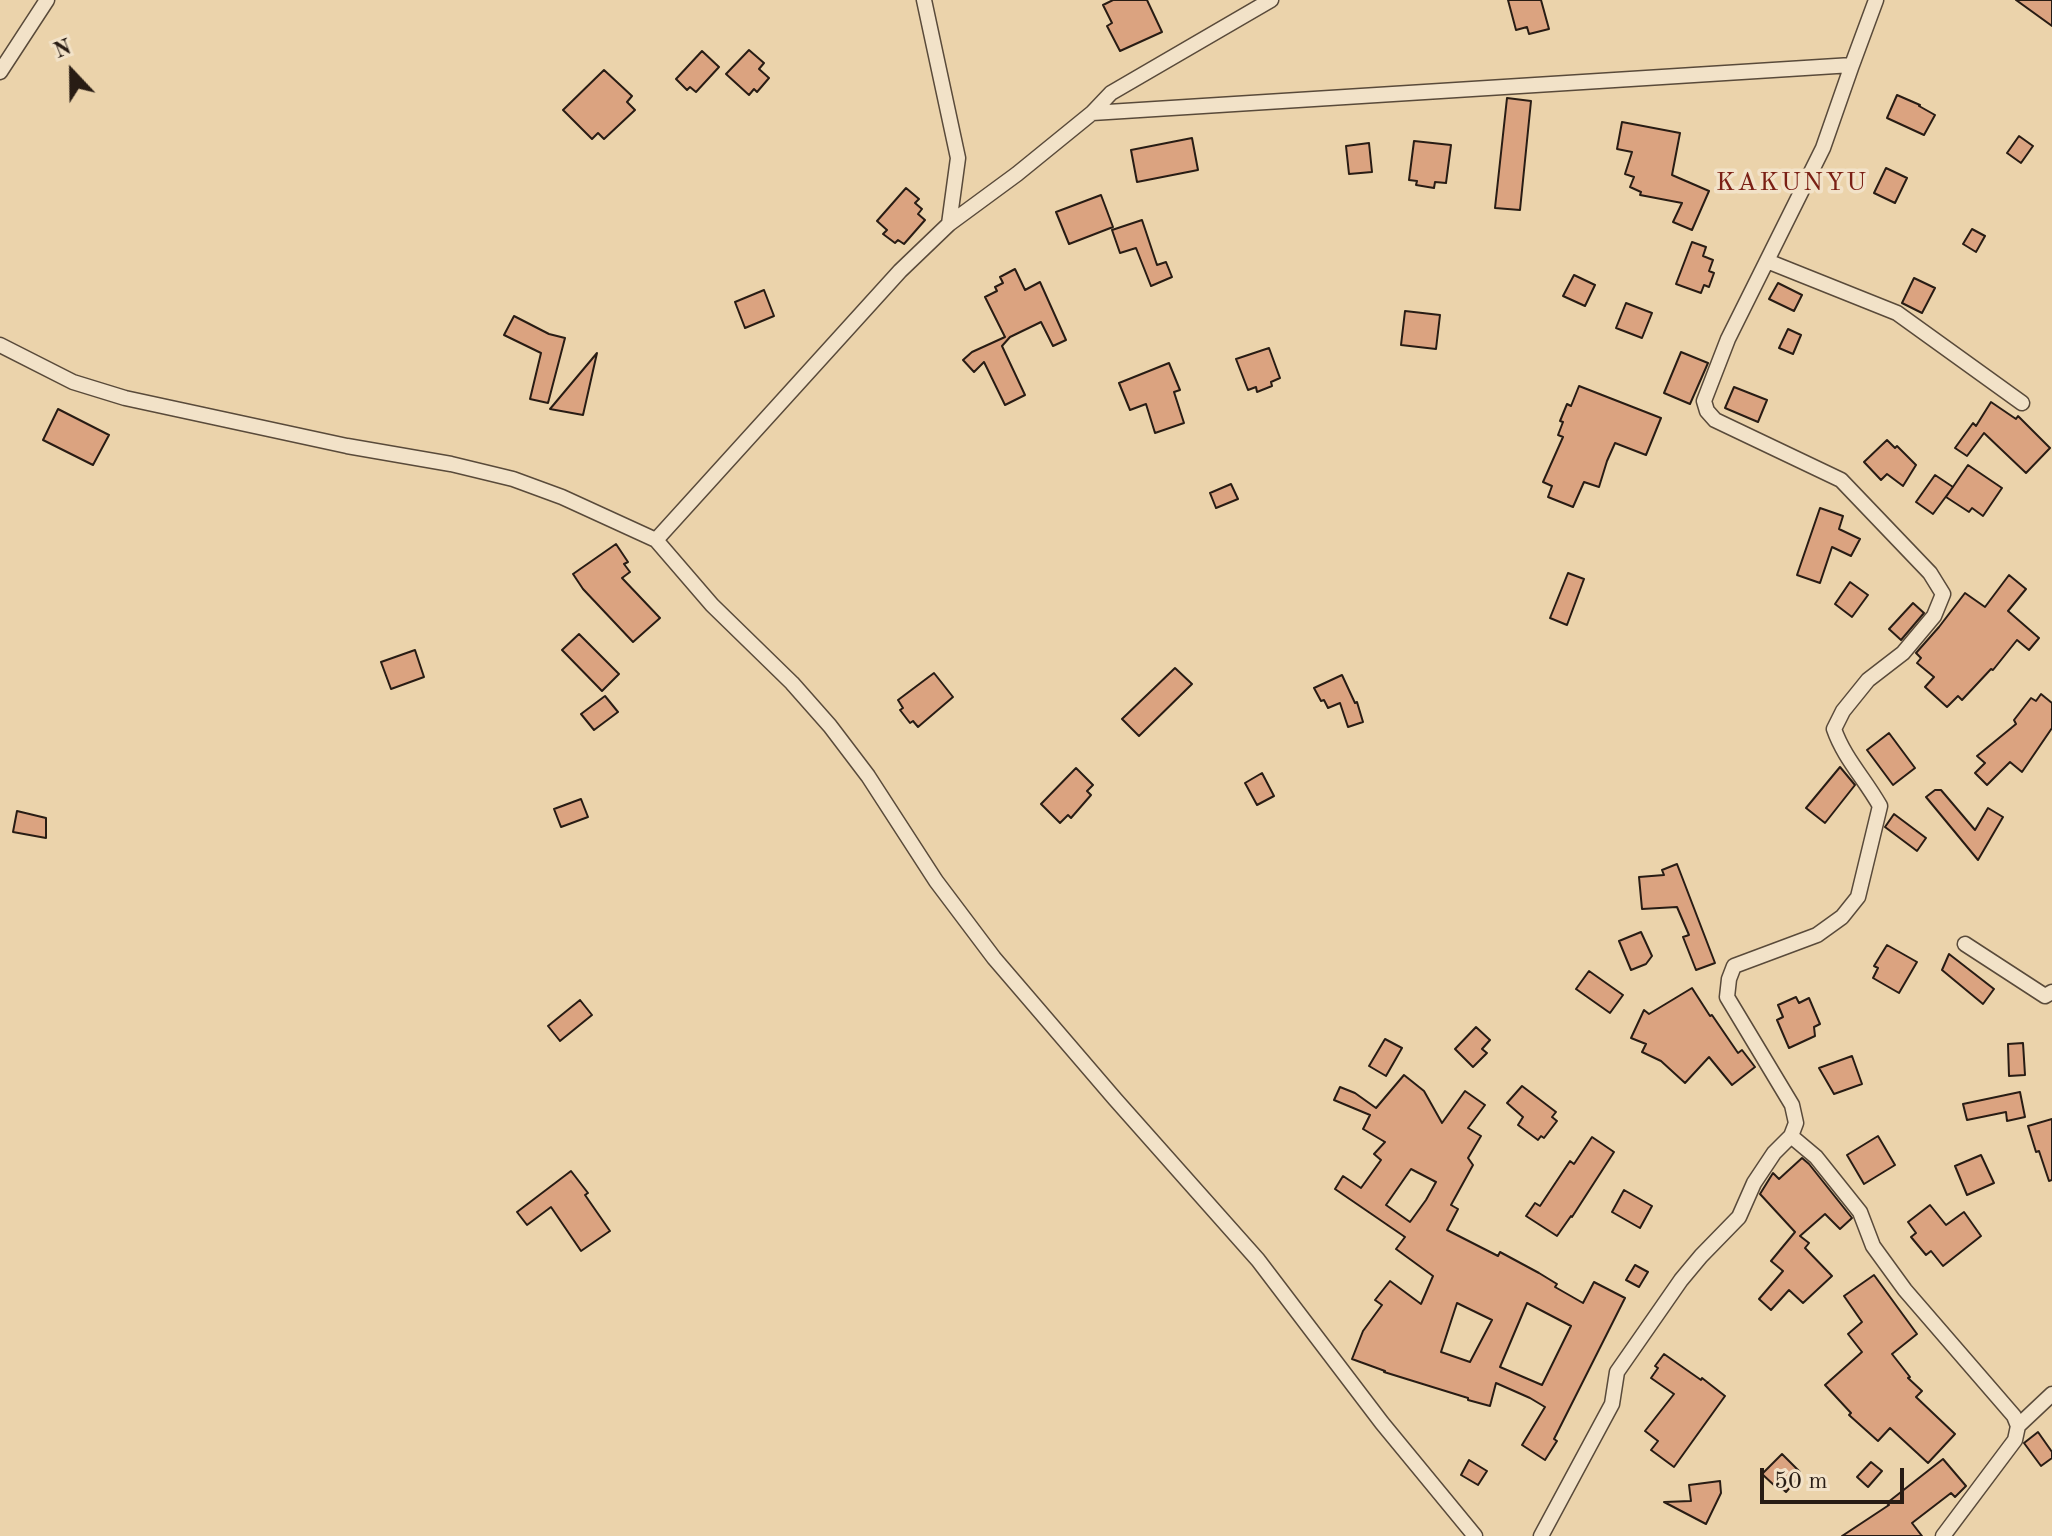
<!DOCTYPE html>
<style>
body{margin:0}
#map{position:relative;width:2052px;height:1536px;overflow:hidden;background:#ebd3ab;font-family:"Old Standard TT",serif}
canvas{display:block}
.north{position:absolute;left:32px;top:32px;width:80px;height:80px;-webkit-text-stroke:6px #f2e2c8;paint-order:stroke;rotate:338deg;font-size:22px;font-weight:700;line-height:32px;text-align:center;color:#281c14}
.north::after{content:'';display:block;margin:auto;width:28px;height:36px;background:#281c14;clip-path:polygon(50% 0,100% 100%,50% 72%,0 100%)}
.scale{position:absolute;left:1760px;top:1468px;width:144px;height:36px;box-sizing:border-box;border:4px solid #281c14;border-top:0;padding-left:10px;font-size:24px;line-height:28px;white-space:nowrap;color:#281c14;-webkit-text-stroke:6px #f2e2c8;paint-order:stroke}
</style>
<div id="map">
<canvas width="2052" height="1536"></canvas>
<div class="north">N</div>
<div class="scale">50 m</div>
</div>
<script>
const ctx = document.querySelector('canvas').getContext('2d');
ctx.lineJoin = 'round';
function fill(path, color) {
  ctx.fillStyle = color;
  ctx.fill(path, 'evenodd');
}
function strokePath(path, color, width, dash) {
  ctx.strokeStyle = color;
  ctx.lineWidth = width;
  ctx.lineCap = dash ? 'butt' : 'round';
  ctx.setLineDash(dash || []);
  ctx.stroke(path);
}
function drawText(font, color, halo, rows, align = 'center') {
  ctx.font = font + ' "Old Standard TT",serif';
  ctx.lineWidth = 7;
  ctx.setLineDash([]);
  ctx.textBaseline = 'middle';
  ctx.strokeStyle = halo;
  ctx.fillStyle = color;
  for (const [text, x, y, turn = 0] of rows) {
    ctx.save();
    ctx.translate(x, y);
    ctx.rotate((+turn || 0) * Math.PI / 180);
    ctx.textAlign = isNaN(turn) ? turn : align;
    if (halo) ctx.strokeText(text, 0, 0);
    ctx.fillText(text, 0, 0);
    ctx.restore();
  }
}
const building = new Path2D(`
 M1113,0h34l15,32 -42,19 -13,-25 5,-3 -9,-18z
 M1508,0h33l8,29 -20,5 -2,-7 -11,3z
 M2016,0h36v26z
 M749,50l15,13 -5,6 10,9 -12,14 -3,-3 -5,6 -23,-21z
 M702,51l17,16 -23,25 -6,-5 -3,3 -11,-11z
 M604,70l28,26 -5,6 8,8 -31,29 -6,-6 -6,6 -29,-29z
 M1897,95l23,10 -1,1 16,9 -11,20 -37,-17z
 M1507,98l24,3 -11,109 -25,-2z
 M1622,122l58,11 -8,42 37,16 -17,39 -19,-8 9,-19 -42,-8 1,-3 -11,-5 4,-10 -9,-3 7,-22 -15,-3z
 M2019,136l14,10 -12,17 -14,-10z
 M1192,138l6,32 -61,12 -6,-32z
 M1414,141l37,4 -5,38 -11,-1 -1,6 -18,-3 1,-4 -8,-1z
 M1369,143l3,29 -23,2 -3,-28z
 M1886,168l21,10 -12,25 -21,-10z
 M906,188l13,11 -4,4 7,6 -4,5 7,6 -21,24 -6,-4 -3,3 -12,-9 4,-4 -10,-9z
 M1101,195l12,32 -44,17 -13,-32z
 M1142,220l15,45 9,-3 6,15 -21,9 -15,-38 -16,5 -8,-23z
 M1972,229l13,7 -9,16 -13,-8z
 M1692,242l14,5 -3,9 10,4 -4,11 5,2 -5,14 -5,-2 -3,8 -25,-9z
 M1015,269l10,21 15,-8 26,58 -13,6 -12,-24 -31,15 -8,9 23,49 -20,10 -21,-43 -10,10 -11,-12 9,-8 33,-15 -20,-40 12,-6 -2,-4 8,-4 -3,-6z
 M1574,275l21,10 -10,21 -22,-10z
 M1914,278l21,10 -13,25 -20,-10z
 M1778,283l24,12 -8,16 -25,-12z
 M764,290l10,26 -29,12 -10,-26z
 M1626,303l26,10 -10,25 -26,-10z
 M1405,311l35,4 -4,34 -35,-4z
 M514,316l35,18 16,4 -17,65 -18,-4 11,-46 -37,-18z
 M1788,329l13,6 -8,19 -14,-6z
 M1269,348l11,30 -9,4 1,4 -15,6 -1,-5 -8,3 -12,-31z
 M1681,352l27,11 -18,41 -26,-11z
 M597,353l-14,62 -33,-6z
 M1169,363l11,27 -6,2 10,31 -29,10 -9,-29 -16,6 -11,-27z
 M1579,386l82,32 -15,37 -31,-12 -8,18 -8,26 -15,-5 -11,25 -25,-10 4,-11 -9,-4 20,-45 -5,-2 5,-13 -3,-1 7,-17 4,2z
 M1734,387l33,13 -9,22 -33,-14z
 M1991,402l25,17 2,-3 32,32 -24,25 -42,-40 -17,23 -12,-8 18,-25 3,3z
 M58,409l51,26 -16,30 -50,-25z
 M1887,440l8,8 2,-2 19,19 -13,21 -16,-12 -6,6 -17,-18z
 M1968,465l34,23 -19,28 -11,-8 -3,4 -23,-15z
 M1935,475l18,12 -20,27 -17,-12z
 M1231,484l7,15 -22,9 -6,-15z
 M1820,508l23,8 -4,13 21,10 -9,17 -19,-9 -12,36 -23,-8z
 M616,544l12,18 -4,2 6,8 -8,6 38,40 -27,24 -50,-53 -10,-15z
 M1568,573l16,6 -17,46 -17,-7z
 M2009,575l17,14 -18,22 31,27 -10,12 -12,-10 -24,30 -2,-1 -29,31 -4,-4 -11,11 -22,-20 9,-10 -17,-14 4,-5 -5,-5 23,-26 26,-34 20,14z
 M1850,582l18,13 -16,22 -17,-13z
 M1913,603l11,10 -23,27 -12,-11z
 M579,634l40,40 -17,17 -40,-41z
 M415,650l9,27 -33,12 -10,-27z
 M1175,668l17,16 -53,52 -17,-17z
 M934,673l19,24 -35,30 -5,-6 -3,2 -10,-13 3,-2 -5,-8z
 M1342,675l13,28 2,-1 6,20 -15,5 -8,-24 -12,5 -4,-8 -3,1 -7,-13z
 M2041,694l11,9v25l-30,44 -12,-10 -23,23 -12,-12 10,-10 -8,-7 39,-32 -2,-4 17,-22 5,3z
 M605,696l13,16 -24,18 -13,-16z
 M1889,733l26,35 -22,17 -26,-35z
 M1840,767l15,18 -30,38 -19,-15z
 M1076,768l17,17 -6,6 4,4 -20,23 -3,-3 -8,8 -19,-19z
 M1262,773l12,23 -17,9 -12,-22z
 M1935,790h6l34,40 13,-22 15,9 -25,43 -52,-63z
 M581,799l7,18 -27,10 -7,-18z
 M17,811l29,7v20l-33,-6z
 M1894,814l32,24 -9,13 -32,-24z
 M1677,864l38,99 -19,7 -13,-33 6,-2 -12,-28 -35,2 -3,-32 25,-2 -2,-5z
 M1641,932l11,24 -6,8 -15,6 -12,-29z
 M1887,945l30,17 -18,31 -26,-15 5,-10 -4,-2z
 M1949,954l45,35 -11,15 -41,-34z
 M1589,971l34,24 -13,18 -34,-24z
 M1692,988l18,28 2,-1 26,38 4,-3 13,17 -23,18 -23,-28 -24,26 -24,-22 -19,-9 4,-8 -15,-6 13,-28 5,4z
 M1796,997l3,6 10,-5 11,26 -6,3 1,9 -26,12 -12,-28 6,-3 -5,-12z
 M580,1000l12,15 -32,26 -12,-15z
 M1476,1027l14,13 -8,9 5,4 -14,14 -18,-18z
 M1385,1039l17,9 -16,28 -17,-10z
 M2023,1043l2,32 -16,1 -1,-32z
 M1852,1056l10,28 -28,10 -15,-26z
 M1404,1075l20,16 18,32 23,-32 20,14 -17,23 13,8 -13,22 5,7 -22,40 7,4 -11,21 51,26 2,-4 39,21 18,11 -2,3 28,16 11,-21 31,16 -71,141 3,2 -12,19 -23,-15 23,-38 -15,-9 -34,-15 -6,23 -22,-6v-2l-84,-26 1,-1 -33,-12 11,-28 19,-26 -7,-5 15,-19 31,23 12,-28 -37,-27 9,-12 -70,-48 8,-13 18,12 20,-28 -7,-6 11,-12 -22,-13 7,-14 -36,-15 6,-13 15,6 21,15zM1411,1169l25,13 -10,18 -16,22 -24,-17zM1457,1303l35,17 -22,42 -29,-10zM1527,1303l44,23 -29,59 -42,-18z
 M1522,1086l34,26 -4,5 5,4 -13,17 -3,-2 -3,4 -20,-15 5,-8 -16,-14z
 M2020,1092l5,25 -18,4 -1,-9 -39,8 -4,-16z
 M2052,1119v61l-3,1 -10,-30 -3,1 -8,-26z
 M1878,1136l17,29 -31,19 -17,-29z
 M1592,1137l22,15 -42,65 -1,-1 -14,20 -31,-20 9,-13 5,3 30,-45 4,3z
 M1981,1155l13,28 -27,12 -12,-29z
 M1802,1158l7,6 43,54 -12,11 -15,-15 -25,22 9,7 -4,5 27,28 -29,27 -14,-13 -18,20 -12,-11 24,-28 -12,-10 24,-29 -35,-38 13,-21 6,6z
 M571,1171l17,22 -3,2 25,36 -29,20 -30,-44 -24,18 -10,-13z
 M1624,1190l28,16 -12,22 -28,-16z
 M1930,1205l16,20 18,-13 17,24 -38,30 -12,-15 -5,4 -15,-18 5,-4 -8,-11z
 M1635,1265l13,7 -9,15 -13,-7z
 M1874,1275l43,59 -25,20 18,23 -2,1 14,13 -6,6 39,37 -27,29 -38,-35 -12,13 -29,-26 2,-2 -26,-28 37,-33 -14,-18 14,-12 -18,-26z
 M1664,1354l37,26 1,-2 23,18 -51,71 -23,-17 7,-9 -13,-10 29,-37 -23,-16 7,-10 -3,-2z
 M2038,1432l14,20v6l-11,8 -17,-23z
 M1782,1454l18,18 -2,1 2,3 -14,16 -9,-8 -2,2 -13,-12z
 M1943,1459l23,27 -11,11 -4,-4 -39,30 10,13h-80l47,-31 -2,-2z
 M1469,1460l18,11 -9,14 -17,-10z
 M1871,1462l11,9 -14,16 -11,-10z
 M1720,1481l1,12 -15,31 -42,-22 27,-1 -2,-16z`);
const minor = new Path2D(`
 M924,0l34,158 -9,66 -49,47 -244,269 56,65 80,78 38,43 38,50 68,105 58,77 121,141 143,161 124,163 93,113
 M0,72l47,-72
 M1092,113l19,-20 160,-93
 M949,224l68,-50 75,-61 760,-48 24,-65
 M1767,261l130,52 125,90
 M0,345l73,37 52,16 222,48 104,18 62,15 49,18 94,43
 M1965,944l80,52 7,-4
 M1791,1136l25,21 44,55 13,34 32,44 109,126 4,10 -3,14 -72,96
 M2018,1426l34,-32
 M1541,1536l71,-132 5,-32 64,-92 20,-24 38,-39 15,-34 20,-30 17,-17 5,-13 -4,-18 -65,-108 2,-18 5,-13 83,-31 25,-18 16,-20 22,-91c-15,-27 -36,-48 -46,-77l9,-18 25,-31 35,-27 31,-37 9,-22 -13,-21 -89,-93 -126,-60 -8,-9 -3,-10 24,-62 95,-191 29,-83`);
const quarterNames = [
 ["KAKUNYU",1792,183]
];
fill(building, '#dba380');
strokePath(building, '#281c14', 2);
strokePath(minor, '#594a3a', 17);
strokePath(minor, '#f2e2c8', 14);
ctx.letterSpacing = '2px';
drawText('26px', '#7a1f14', '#f2e2c8', quarterNames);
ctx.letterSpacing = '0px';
</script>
